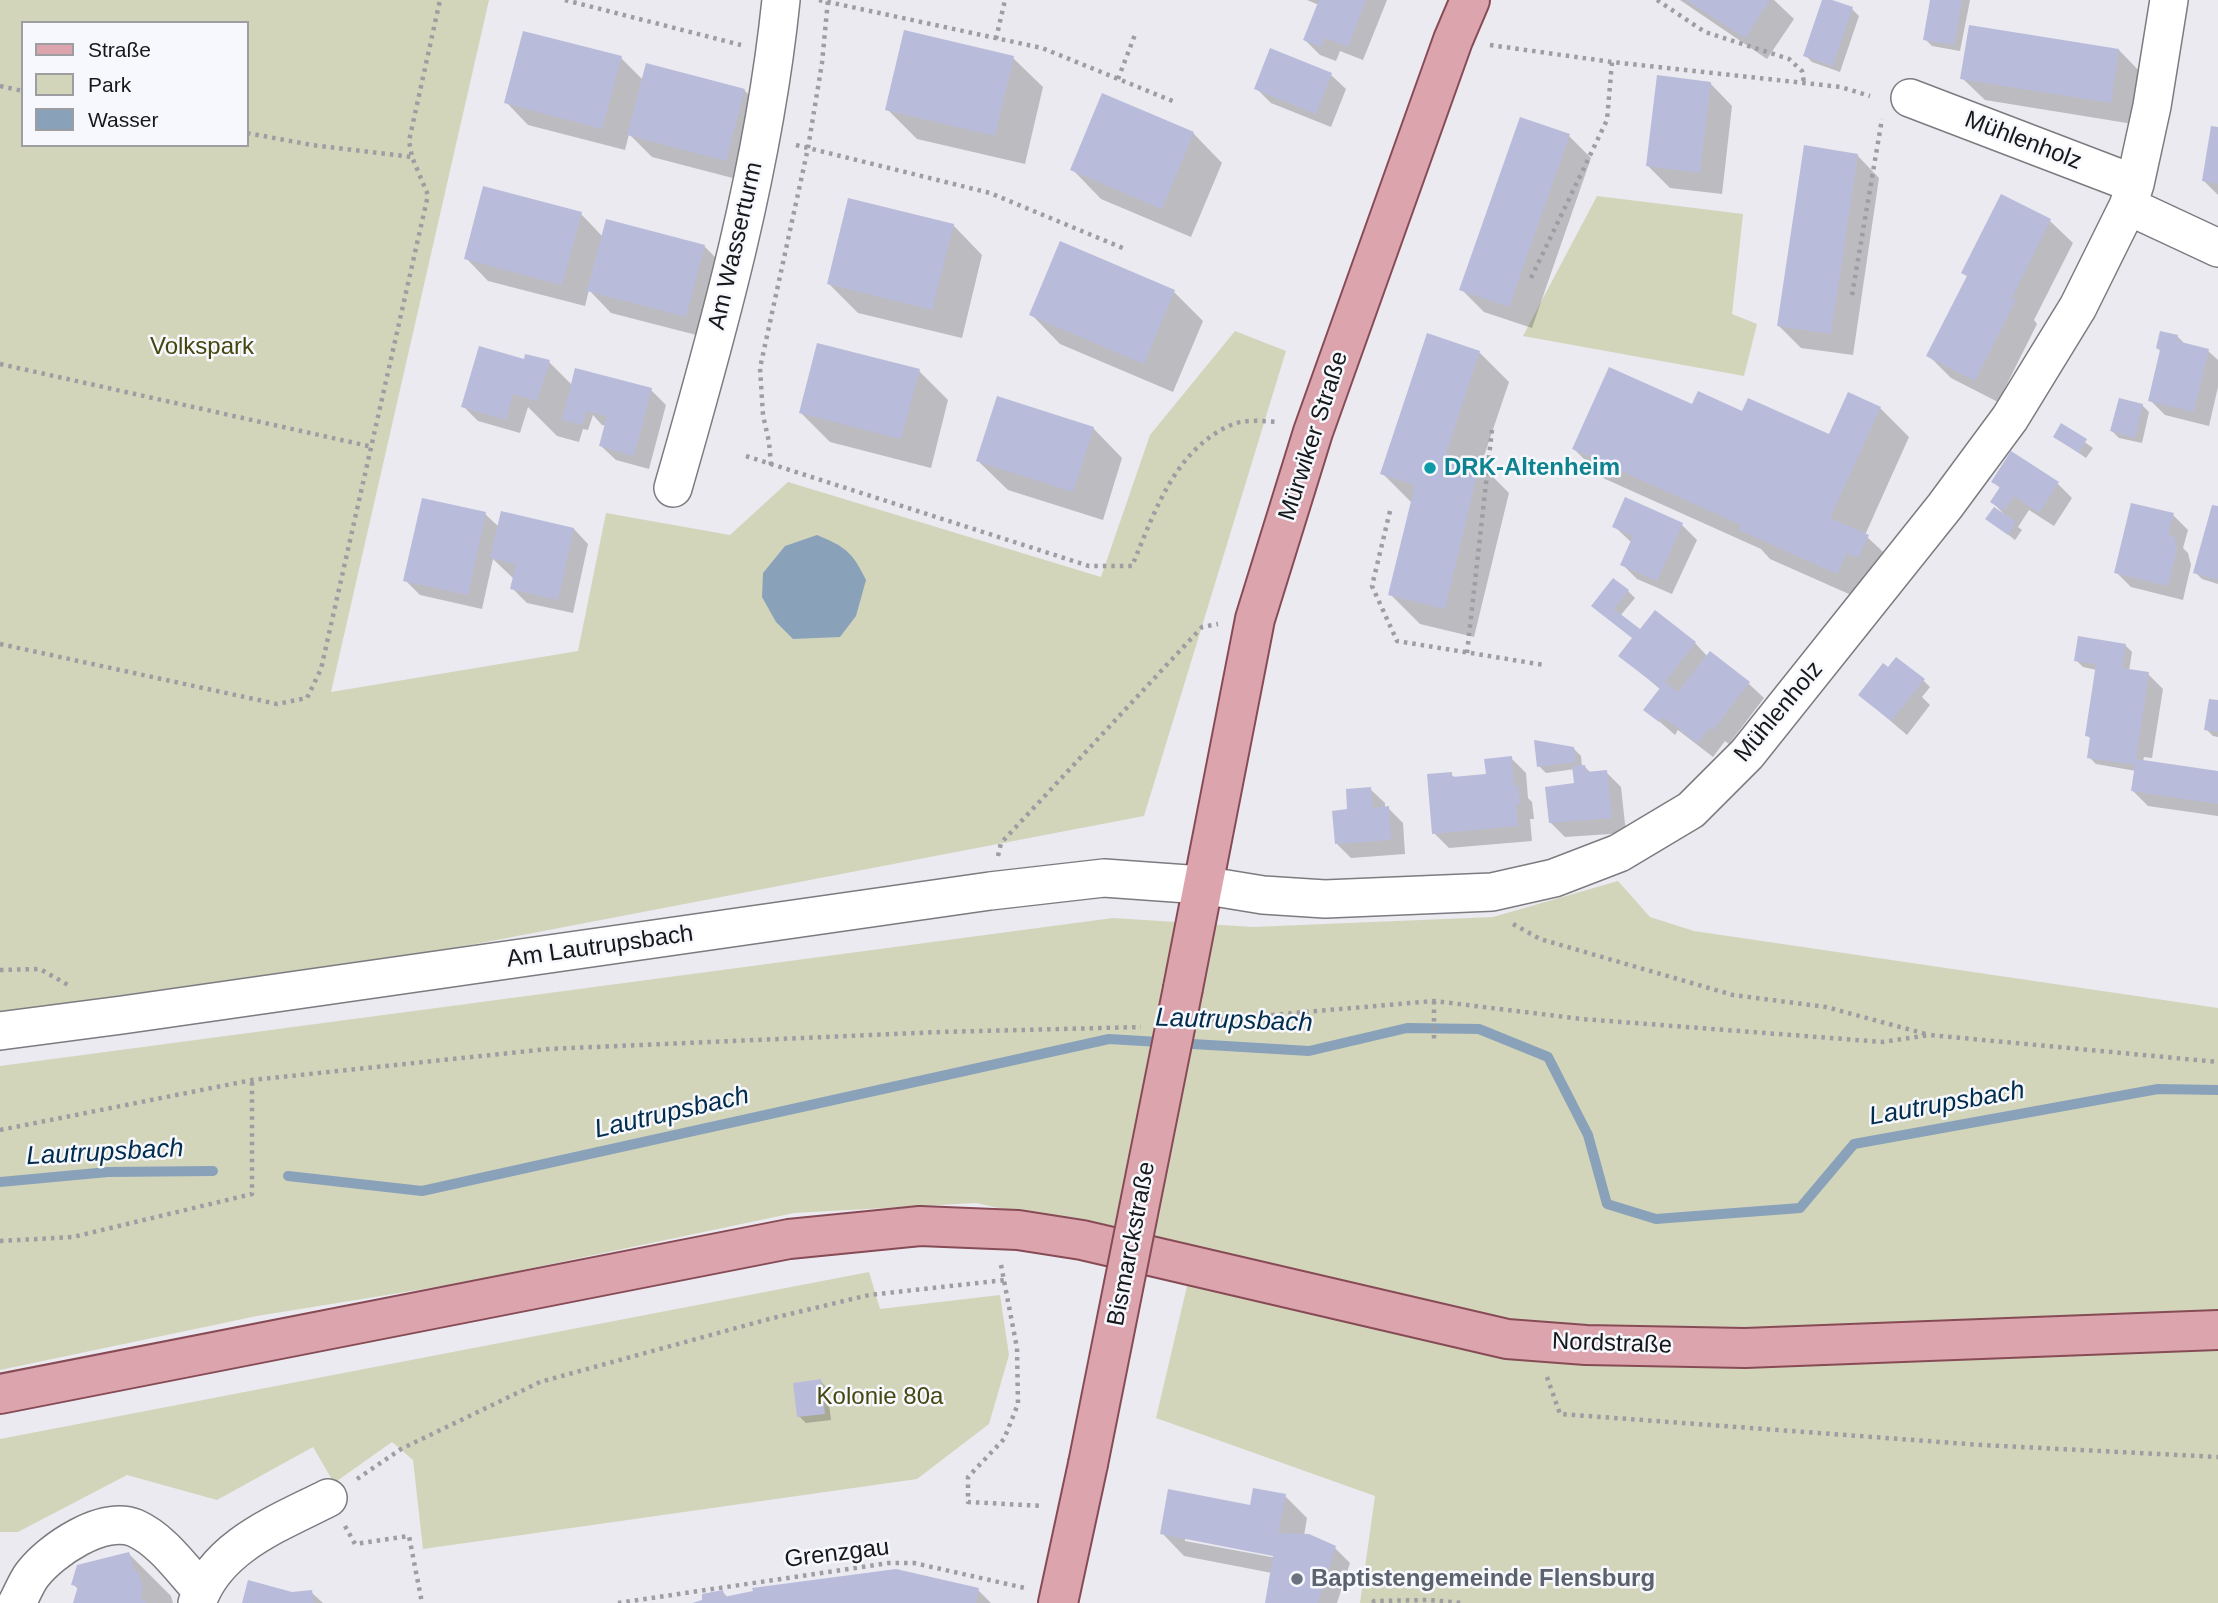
<!DOCTYPE html>
<meta charset="utf-8">
<style>
body{margin:0}
#map{position:relative;width:2218px;height:1603px;overflow:hidden;background:#eaeaf0;font-family:Arial,sans-serif}
canvas{display:block}
.legend{position:absolute;left:21px;top:21px;width:228px;height:126px;box-sizing:border-box;background:#f7f8fd;border:2px solid #9d9ea2;margin:0;padding:9px 12px;list-style:none;font-size:21px;color:#171819}
.legend li{display:flex;align-items:center;gap:14px;height:35px}
.legend b{width:35px;border:2px solid #9d9ea2}
</style>
<div id="map">
<canvas width="2218" height="1603"></canvas>
<ul class="legend">
<li><b style="height:9px;background:#dca4ad"></b>Straße</li>
<li><b style="height:19px;background:#d3d5bb"></b>Park</li>
<li><b style="height:19px;background:#89a2ba"></b>Wasser</li>
</ul>
</div>
<script>
const ctx = document.querySelector('canvas').getContext('2d');
ctx.lineJoin = 'round';
function fill(path, color) {
  ctx.fillStyle = color;
  ctx.fill(path, 'evenodd');
}
function strokePath(path, color, width, dash) {
  ctx.strokeStyle = color;
  ctx.lineWidth = width;
  ctx.lineCap = dash ? 'butt' : 'round';
  ctx.setLineDash(dash || []);
  ctx.stroke(path);
}
function drawText(font, color, halo, rows, align = 'center') {
  ctx.font = font + ' Arial,sans-serif';
  ctx.lineWidth = 5;
  ctx.setLineDash([]);
  ctx.textBaseline = 'middle';
  ctx.strokeStyle = halo;
  ctx.fillStyle = color;
  for (const [text, x, y, turn = 0] of rows) {
    ctx.save();
    ctx.translate(x, y);
    ctx.rotate((+turn || 0) * Math.PI / 180);
    ctx.textAlign = isNaN(turn) ? turn : align;
    if (halo) ctx.strokeText(text, 0, 0);
    ctx.fillText(text, 0, 0);
    ctx.restore();
  }
}
const green = new Path2D(`
 M0,0h489l-158,692 247,-41 28,-138 124,22 58,-53 313,95 49,-142 85,-104 51,20 -142,465 -872,167 -272,30zM23,23h224v122h-224z
 M1597,196l146,18 -11,100 25,10 -13,52 -221,-40z
 M1618,881l32,36 44,14 524,77v595h-858l15,-107 -219,-78 39,-166 -219,-49 -182,10 -333,70 -204,33 -257,54v-304l1113,-148 140,9 240,-10z
 M869,1272l11,37 120,-14 9,60 -20,69 -72,55 -494,70 -10,-89 -21,-18 -58,41 -21,-36 -96,53 -90,-25 -109,57h-18v-93z`);
const water = new Path2D(`
 M817,535c29,12 35,17 49,45l-10,36 -16,21 -47,2 -17,-17 -14,-25 1,-24 22,-27z`);
const shadow = new Path2D(`
 M1307,0h80l-24,60 -23,-9 -4,10 -16,-6 -15,-15 14,-35z
 M1680,0h94l20,19 -27,40z
 M1824,0l28,9 7,7 -19,56 -28,-10 -7,-7z
 M1932,0h38l-10,51 -28,-5 -7,-7z
 M2119,50l22,23 -8,51 -148,-24 -23,-22z
 M1271,51l60,24 15,14 -15,38 -60,-24 -15,-15z
 M621,58l22,22 101,10 23,23 -19,69 -96,-25 -23,-23 -4,16 -97,-25 -22,-23z
 M1013,58l30,29 -18,77 -108,-25 -30,-30z
 M1710,83l22,23 -10,88 -52,-6 -22,-22z
 M2218,128v67l-14,-14z
 M1193,133l29,30 -31,74 -90,-38 -29,-30z
 M1569,136l22,22 -59,170 -48,-16 -23,-23z
 M1857,155l22,23 -26,177 -52,-7 -23,-23z
 M2002,196l48,25 23,22 -39,77 3,4 -39,78 -47,-24 -22,-22 39,-79 -4,-4z
 M581,214l22,23 101,9 23,23 -19,69 -97,-25 -22,-23 -4,16 -97,-25 -22,-23z
 M953,225l29,30 -20,83 -104,-25 -29,-29z
 M1174,292l29,29 -30,71 -113,-48 -29,-30z
 M1428,335l52,18 29,29 -28,83 28,28 -35,144 -54,-13 -30,-30 22,-91 -30,-30z
 M2177,336l9,9 22,6 10,9v27l-9,39 -44,-11 -15,-15 11,-48 -3,-4z
 M523,361l26,1 24,24 78,4 15,15 -17,64 -33,-9 -15,-14 6,-20 -5,-1 -9,-10 -5,15 -5,-1 -4,13 -22,-6 -29,-29 -8,26 -42,-12 -15,-15z
 M919,371l29,29 -17,68 -101,-26 -29,-29z
 M2142,405l7,7 -7,31 -23,-5 -7,-7z
 M1693,407l50,6 87,23 50,-28 29,29 -44,98 32,30 -30,37 -97,-43 -9,-10 -158,-71 -29,-29z
 M2062,426l31,22 -7,10 -31,-21z
 M1093,428l29,30 -19,62 -95,-30 -30,-29z
 M1993,481l65,3 14,14 -18,28 -25,-16 -11,17 4,3 -7,10 -27,-21 16,-5 -12,-12 8,-14z
 M1626,499l56,26 15,15 -25,54 -35,-15 -15,-15 10,-21 -18,-17z
 M2218,508v76l-16,-5 -7,-7z
 M485,514l14,13 75,2 14,15 -15,69 -46,-10 -15,-15 2,-9 -21,-20 -11,50 -62,-14 -15,-15z
 M2173,515l15,15 -5,18 5,5 3,12 -8,35 -52,-13 -15,-15z
 M1628,591l7,7 -15,18 20,15 55,12 13,14 3,-3 38,30 15,14 -35,46 -4,-3 -12,16 -35,-27 -3,5 -30,-26 16,-19 -40,-34 13,-17 -41,-33z
 M2125,645l7,7 -3,19 19,3 15,15 -11,69 -8,-1 -1,4 75,12v43l-70,-10 -15,-15 3,-20 -40,-7 -7,-7 3,-17 -5,-5 10,-65 -14,-3 -7,-7z
 M1923,680l7,7 -8,10 8,8 -23,30 -47,-40z
 M2218,702v35l-5,-1 -7,-7z
 M1574,749l7,7 1,11h3l6,6 15,-1 15,15 5,46 -61,4 -15,-15 26,-37 -1,-16 -29,4 -7,-7z
 M1511,758l15,15 2,25 4,4 2,17h-4l2,22 -83,7 -15,-15 17,-59 5,5 32,-3z
 M1370,789l15,14v5h3l15,15 2,31 -54,4 -15,-15 13,-32z
 M820,1381l7,7 4,32 -25,3 -7,-7z
 M1285,1496l22,22 -3,18 31,12 15,15 -13,40h-71l6,-30 -88,-17 -22,-23zM1185,1537l97,19v3l-97,-18z
 M129,1554l42,42 2,7h-98l4,-13 -6,-6z
 M978,1590l13,13h-296l28,-11 5,6z
 M311,1592l12,11h-79l48,-9z`);
const stream = new Path2D(`
 M288,1176l134,15 687,-152 200,12 98,-23 72,1 69,28 40,78 19,69 49,15 144,-11 54,-64 304,-55 60,1
 M0,1182l108,-10 105,-1`);
const building = new Path2D(`
 M1319,0h47l-18,47 -23,-9 -4,9 -18,-7z
 M1686,0h84l-25,38z
 M1822,0h10l21,7 -20,59 -30,-10z
 M1930,0h32l-8,45 -31,-5z
 M1969,25l150,24 -8,54 -151,-24z
 M904,30l110,26 -19,80 -110,-26z
 M523,31l99,25 -20,73 -98,-26z
 M1270,48l62,25 -16,41 -62,-25z
 M646,63l99,26 -19,72 -99,-26z
 M1657,75l54,7 -11,91 -54,-7z
 M1102,93l92,39 -32,77 -92,-39z
 M1520,117l50,17 -61,173 -50,-17z
 M2211,126l7,1v57l-16,-3z
 M1804,145l54,9 -27,180 -54,-8z
 M483,186l99,26 -20,73 -98,-26z
 M2001,194l50,25 -39,79 4,2 -41,81 -49,-25 41,-80 -6,-3z
 M848,198l106,26 -22,86 -105,-26z
 M606,219l99,26 -19,72 -99,-26z
 M1060,241l115,49 -31,74 -115,-49z
 M2160,331l18,4 -1,6 32,8 -15,63 -46,-11 12,-51 -4,-2z
 M1427,333l53,18 -34,103 34,8 -35,147 -57,-14 27,-110 -35,-11z
 M817,343l103,26 -19,70 -102,-26z
 M479,346l45,13 1,-5 25,6 -13,41 -24,-7 -7,26 -45,-13z
 M1609,367l83,37 6,-13 44,20 6,-13 81,36 19,-42 33,15 -51,111 39,17 -11,23 -11,-5 -10,21 -98,-44 2,-5 -169,-76z
 M575,368l77,20 -18,68 -35,-10 8,-30 -21,-5 -4,14 -20,-5z
 M997,396l97,31 -21,65 -97,-31z
 M2119,398l24,6 -8,34 -25,-7z
 M2061,423l26,16 -8,14 -26,-16z
 M2011,451l48,31 -20,31 -25,-17 -10,15 -14,-9 10,-15 -9,-5z
 M1625,497l58,26 -26,58 -37,-16 13,-29 -21,-9z
 M422,498l64,14 -18,83 -65,-14z
 M2131,503l43,10 -6,22 6,1 3,13 -9,37 -54,-13z
 M2212,505l6,1v74l-25,-7z
 M1994,507l22,15 -8,13 -23,-16z
 M501,511l73,17 -16,72 -48,-11 6,-25 -26,-6z
 M1613,578l16,12 -15,19 26,20 15,-19 41,32 -31,40 13,10 32,-41 40,31 -37,48 -3,-2 -13,15 -34,-26 -4,5 -16,-12 17,-22 -42,-32 14,-18 -41,-32z
 M2078,636l48,8 -4,24 27,4 -13,87 82,12v33l-87,-13 4,-26 -48,-7 3,-21 -5,-1 11,-72 -22,-3z
 M1896,657l29,22 -34,42 -33,-26 25,-32 5,4z
 M2209,699l9,1v32l-14,-2z
 M1534,740l40,7 2,15 -39,5z
 M1512,756l2,30 4,-1 2,19 -4,1 2,21 -86,8 -5,-60 25,-2v5l34,-3 -2,-15z
 M1585,765l1,7 21,-2 5,48 -63,5 -4,-36 29,-4 -2,-17z
 M1371,787l2,21 16,-2 2,34 -56,4 -3,-33 15,-2 -1,-20z
 M821,1379l4,35 -28,3 -4,-34z
 M1253,1488l33,6 -8,39 31,1 27,12 -18,57h-53l8,-47 -113,-22 8,-45 82,16z
 M129,1552l6,20 3,-1 5,18 -2,10 5,1 -1,3h-72l5,-17 -7,-1 6,-20z
 M896,1569l83,19 -3,15h-284l10,-3v-6l21,-4 1,7 29,-6 -1,-3z
 M248,1580l44,12 20,-2 2,13h-72z`);
const path = new Path2D(`
 M565,0l176,45
 M819,0l223,48 133,54
 M1657,0l48,32 84,27 13,12 2,12
 M996,39l9,-39
 M1490,45l122,17 229,25 29,9
 M1118,79l18,-47
 M0,86l23,5
 M247,133l65,12 100,12
 M796,145l194,48 135,56
 M1531,278l76,-158 5,-58
 M1852,295l30,-176
 M0,364l373,83
 M746,456l343,110h43c22,-52 42,-116 99,-141 13,-6 33,-4 48,-3
 M771,465l-2,-23 -6,-27 -3,-47 48,-220 14,-85 6,-63
 M1390,511l-18,75 25,55 147,24
 M0,644l277,60 30,-6 14,-29 107,-474 -16,-38 -3,-16 31,-141
 M1467,653l25,-223
 M998,856l3,-13 201,-216 16,-3
 M1513,924l27,15 193,56 93,12 100,27
 M0,970l40,-1 28,16
 M1434,1001v39
 M1212,1020l222,-19 148,18 301,23 47,-7 288,27
 M0,1130l252,-50 296,-31 392,-17 201,-5
 M0,1241l73,-4 179,-43v-114
 M1001,1265l16,83 1,56 -14,35 -36,38v25l75,4
 M1547,1377l13,37 422,31 236,12
 M357,1479l44,-30 139,-67 229,-63 100,-24 136,-15
 M345,1526l10,18 54,-8 13,67
 M618,1603l271,-40h25l111,25
 M1373,1603l1,-2 55,-1 35,3`);
const minor = new Path2D(`
 M1910,98l225,86
 M2128,206l90,42
 M673,488c46,-160 91,-322 108,-488
 M0,1031l122,-16 868,-124 114,-13 98,7 61,10 62,4 167,-7 62,-14 65,-25 72,-43 56,-56 198,-248 65,-88 68,-111 50,-101 7,-22 17,-78 17,-106
 M17,1603c5,-9 9,-20 15,-28 19,-25 71,-60 103,-47 27,12 47,41 66,62
 M197,1603c19,-57 82,-80 131,-105`);
const major = new Path2D(`
 M1183,988l72,-369 58,-187 140,-392 17,-40
 M0,1394l789,-155 131,-13 98,4 64,10 425,99 79,6 159,3 473,-18
 M1058,1603l30,-139`);
const majorBridge = new Path2D(`
 M1088,1464l95,-476`);
const markers = [
 [1430,468,7,"#0f9aa8"],
 [1297,1579,7,"#6b7280"]
];
const streetNames = [
 ["Mühlenholz",2023,141,21],
 ["Am Wasserturm",736,246,-77],
 ["Mürwiker Straße",1314,436,-72],
 ["Mühlenholz",1779,712,-50],
 ["Am Lautrupsbach",600,947,-8],
 ["Bismarckstraße",1132,1244,-79],
 ["Nordstraße",1612,1344,2],
 ["Grenzgau",837,1554,-7]
];
const parkNames = [
 ["Volkspark",202,347],
 ["Kolonie 80a",880,1397]
];
const cultureNames = [
 ["DRK-Altenheim",1444,468]
];
const worshipNames = [
 ["Baptistengemeinde Flensburg",1311,1579]
];
const waterNames = [
 ["Lautrupsbach",1234,1021,2],
 ["Lautrupsbach",1947,1104,-10],
 ["Lautrupsbach",672,1113,-13],
 ["Lautrupsbach",105,1153,-3]
];
fill(green, '#d3d5bb');
fill(water, '#89a2ba');
fill(shadow, '#0003');
strokePath(stream, '#89a2ba', 10);
fill(building, '#b9bbdb');
strokePath(minor, '#7b7b80', 40);
strokePath(major, '#874b56', 42);
strokePath(path, '#9d9da2', 4.5, [3.5, 5]);
strokePath(minor, '#fff', 37);
strokePath(major, '#dca4ad', 38);
strokePath(majorBridge, '#874b56', 42, []);
strokePath(majorBridge, '#dca4ad', 38);
for (const [x, y, r, color] of markers) {
  const dot = new Path2D();
  dot.arc(x, y, r, 0, 2 * Math.PI);
  ctx.fillStyle = color;
  ctx.fill(dot);
  strokePath(dot, '#f7f8fd', 2.5);
}
drawText('24px', '#171819', '#f7f8fd', streetNames);
drawText('24px', '#46470f', '#f7f8fd', parkNames);
drawText('bold 24px', '#0d838f', '#f7f8fd', cultureNames, 'left');
drawText('bold 24px', '#5b616d', '#f7f8fd', worshipNames, 'left');
drawText('italic 26px', '#002c4d', '#f7f8fd', waterNames);
</script>
